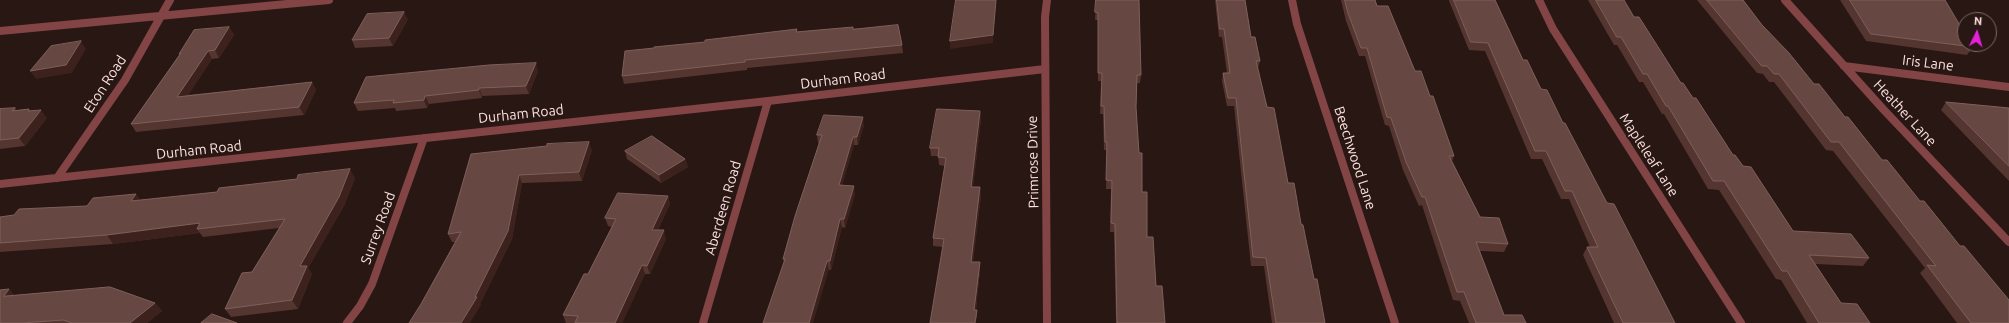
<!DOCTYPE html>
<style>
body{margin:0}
#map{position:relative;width:2009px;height:323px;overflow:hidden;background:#291714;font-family:Ubuntu,sans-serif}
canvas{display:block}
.north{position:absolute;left:1957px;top:12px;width:40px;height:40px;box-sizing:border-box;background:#291714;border:1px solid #7d6865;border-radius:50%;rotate:5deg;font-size:11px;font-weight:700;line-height:16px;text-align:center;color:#fbe1df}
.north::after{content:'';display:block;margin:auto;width:14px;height:18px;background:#e620da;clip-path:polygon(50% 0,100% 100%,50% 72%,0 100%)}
</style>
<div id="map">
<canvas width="2009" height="323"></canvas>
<div class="north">N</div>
</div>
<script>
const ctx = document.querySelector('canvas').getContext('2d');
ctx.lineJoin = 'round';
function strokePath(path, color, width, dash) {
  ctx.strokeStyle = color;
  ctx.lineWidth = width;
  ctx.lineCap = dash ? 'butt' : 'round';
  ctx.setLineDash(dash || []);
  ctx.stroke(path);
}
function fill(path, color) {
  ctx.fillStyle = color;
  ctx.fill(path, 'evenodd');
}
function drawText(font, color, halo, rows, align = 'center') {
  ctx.font = font + ' Ubuntu,sans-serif';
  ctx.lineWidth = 4;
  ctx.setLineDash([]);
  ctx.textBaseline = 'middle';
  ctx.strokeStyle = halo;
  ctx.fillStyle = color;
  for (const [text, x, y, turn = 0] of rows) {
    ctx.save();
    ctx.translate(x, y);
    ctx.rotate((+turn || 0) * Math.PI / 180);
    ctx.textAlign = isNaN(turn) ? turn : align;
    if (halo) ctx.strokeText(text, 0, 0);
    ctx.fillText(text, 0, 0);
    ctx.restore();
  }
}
const street = new Path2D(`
 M1047,0l-2,17 2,306
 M1292,0l5,24 98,299
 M1539,0l14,29 188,294
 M1785,0l98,109 126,133
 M0,31l329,-31
 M1844,66l165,21
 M57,178l68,-98 45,-80
 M0,184l768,-83 277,-32
 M347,323l13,-17 12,-22 52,-146
 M703,323l65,-222`);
const wall = new Path2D(`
 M1096,0l45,75 -1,8h-3l-1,24 3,46 3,39 5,45 9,49 9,37h-49l-2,-91h-4l1,-43h-5l1,-39h-3l-1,-36h-3l1,-33h-3v-61h-3z
 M1215,0h30l6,37 9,24 -2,7 9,39 21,76 13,41 13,55 11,44h-53l-8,-57h-13l-17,-160h-7l-5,-25 1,-8h4l-5,-36h-3z
 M1341,0h34l2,6 38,65 15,25 24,60 -2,5 28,56 28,27 -4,8 -24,-1 24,64 22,8h-57l-9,-22 -7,-1 -31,-95 -3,1 -16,-36 -14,-44 -4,-1 -20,-69h-6l-13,-35z
 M1449,0h46l28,60 40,63 44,80 68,120h-61l-31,-68 4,-8h3l-21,-48h-8l-19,-40h-11l-46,-108 -16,-1 -20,-49z
 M1588,0h36l10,17 47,66 12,15 40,57 10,11 50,65 76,27 -6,8 -48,-2 26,39 29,20h-63l-26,-43 -5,-1 -57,-89 -11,-1 -44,-75h-2l-19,-32h-4l-22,-37h-3z
 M1697,0h46l19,25 247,298h-52l-37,-50 5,-5 -92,-117 -7,-1 -52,-68h-5l-6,-8 -6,-1z
 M1840,0h105l28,47 -6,8 -101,-14z
 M408,19l-15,27 -38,2 -3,-8z
 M229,27l5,8 -15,23 -7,1 -24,36 124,-13 4,8 -12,25 -168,17 -5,-8 48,-69v-1z
 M797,29v3l56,-3 49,16 1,8 -156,15v2l-123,14 -2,-8z
 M538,71l-9,23 -47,2v2l-53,6 -2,4 -31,3 -1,-3 -37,3 -4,-8z
 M1946,102l63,6v73l-68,-71z
 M15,108l2,3 12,-2 2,2 16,7 -22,28 -25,3v-40z
 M980,111l1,8 -8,68 8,8 -8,67 7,8 -4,40h1v9l-34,-72 -10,-1v-8l12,-72 -6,-1 -1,-9h-7l-1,-8z
 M864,125l-6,20h-4l-12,40 13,9 -10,34 -3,-1 -11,43 -47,-8 -1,-3 36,-116h-1l-1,-8z
 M547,146l45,4 -10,31 -60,2 -10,56 -32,65 1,1 -60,-1 34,-62h-3l-4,-8z
 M625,151l60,8 3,8 -27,16 -34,-24z
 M355,178l-11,28 -36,62 4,6 -14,35 -67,8 -6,-8 27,-37 27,-44 -76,9 -3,-4 -87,11 -113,8v-35l87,-11 49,-12 4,6z
 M668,196l2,8 -12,26 8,9 -16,35h-5l-23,49h-56l-3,-8 25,-41 24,-47 -4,-1 -3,-8z
 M9,289l5,6 141,8 7,8 -15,12h-147z`);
const shadedWall = new Path2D(`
 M996,0l-3,43 -43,6v-8z
 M404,12l4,7 -15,27 -4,-8z
 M229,27l5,8 -15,23 -4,-8z
 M81,41l5,8 -14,24 -36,6 -6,-8z
 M208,51l4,8 -30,46 -5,-8z
 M536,63l2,8 -9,23 -3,-8z
 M312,82l4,8 -12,25 -5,-8z
 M479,88l3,8v2l-3,-8z
 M425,96l4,8 -2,4 -3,-8z
 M29,109l6,8 6,-7 6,8 -22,28 -6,-8 9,-27z
 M980,111l1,8 -9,76 -1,-8z
 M863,117l1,8 -6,20 -1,-8z
 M853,137l1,8 -14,48 -1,-8z
 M589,142l3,8 -10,31 -3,-9z
 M685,159l3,8 -27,16 -2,-8z
 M350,169l5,9 -11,28 -36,62 4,6 -14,35 -6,-9 8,-34z
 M519,175l3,8 -10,56 -32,65 1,1 -11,18h-9l14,-26z
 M854,186l1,8 -10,34 -1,-9z
 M980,187l1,8 -9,75 -1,-8z
 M136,194l6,8 -11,-1z
 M668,196l2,8 -16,34 -2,-8z
 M840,219l2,8 -11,43 -1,-9z
 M200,223l-3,6 3,4 -87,11 -6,-9z
 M664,230l2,9 -16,35 -3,-8z
 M827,261l2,9 -16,53h-4z
 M980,262v8l-5,48 -1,-8z
 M642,265l3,9 -23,49h-7z
 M9,289l7,8 -12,-1z
 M155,303l7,8 -15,12h-17z
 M977,310l-1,13h-1z`);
const building = new Path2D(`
 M956,0h40l-3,35 -43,6z
 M1096,0h43l2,75h-4l-1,32 3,46h3v39h5v45h6l3,49h6l3,37h-48l-2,-99 -4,-1 1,-42 -6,-1 1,-38h-2l-1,-36h-3l1,-33h-4v-60l-3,-1z
 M1217,0h28l6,37h4l5,24h-4l11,46 7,1 14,75h6l7,41 2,1 11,54h3l8,44h-49l-10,-65 -13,-1 -17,-159h-8l-5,-25h7l-6,-44h-4z
 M1345,0h30l2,6h11l27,65h6l9,25h3l21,60h-5l31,61 19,1 9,26 -32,-2 28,73h18l4,8h-50l-12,-31h-7l-32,-95h-3l-16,-35 -15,-44 -4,-1 -20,-69h-6l-13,-35z
 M1454,0h41l28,60h4l14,29 6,1 16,33h2l42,80 7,1 61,119h-52l-36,-76h11l-26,-56h-7l-19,-40h-11l-47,-108 -17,-1z
 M1596,0h28l10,17h5l42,66h2l10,15h3l37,57h2l8,11 8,1 42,64 58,3 18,24 -60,-3 32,48 16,1 13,19h-51l-32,-52h-5l-58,-90h-11l-45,-75h-2l-19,-32h-4l-22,-37h-4z
 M1707,0h36l19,25 27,28 25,31h5l26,33h3l34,43h5l33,41h4l36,45h4l45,54v23h-38l-44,-58 9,1 -97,-124h-8l-52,-68h-5l-7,-8h-5z
 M1850,0h95l20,34v10h6l2,3 -102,-13z
 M404,12l-15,26 -37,2 15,-26z
 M898,25l4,20 -157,15v2l-123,14 3,-25 29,-3v-1l51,-5v-2l92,-11 -1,3 57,-5v2z
 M229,27l-14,23 -7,1 -31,46 135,-15 -13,25 -168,17 50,-71 -2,1 15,-24z
 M81,41l-15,24 -36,6 21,-25z
 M536,63l-10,23 -47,2v2l-54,6 -1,4 -31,3 1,-3 -40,3 12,-26 123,-12z
 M1946,102l63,6v58z
 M15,108l-3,3 17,-2 -1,2 13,-1 -22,28 -19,2v-31z
 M937,109l43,2 -9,76h9l-9,75h9l-6,48h3l-2,13h-45l14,-84 -11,-1 13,-80 -8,-1 1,-9h-9z
 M824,115l39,2 -6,20h-4l-14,48 15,1 -10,33h-4l-10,42h-3l-18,62h-46l22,-64h-2l12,-43 27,-81h-5z
 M652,136l33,23 -26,16 -34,-24z
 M589,142l-10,30 -60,3 -11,56 -33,66h2l-16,26h-52l12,-19 40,-72 -13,2 23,-80 76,-8v-2z
 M350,169l-11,28 -39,69h7l-15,34 -67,9 17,-36 10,-1 33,-53 -88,10 3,-6 -93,12 -107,8v-26l14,-2 5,-6 68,-3 6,-8 43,-4 -5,7 86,-9 2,-4 78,-9 1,-4z
 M618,193l50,3 -16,34h12l-17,36 -5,-1 -27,58h-40l3,-7 -15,-1 21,-41h4l28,-55 -11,-1z
 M110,287l45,16 -25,20h-58l-9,-3 -41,3h-22v-33l9,-1 -5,7z
 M212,314l25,9h-36z`);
const streetNames = [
 ["Iris Lane",1928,63,7],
 ["Durham Road",843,79,-7],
 ["Eton Road",105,84,-57],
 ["Heather Lane",1905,113,47],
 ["Durham Road",521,114,-6],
 ["Durham Road",199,150,-6],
 ["Mapleleaf Lane",1649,155,57],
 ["Beechwood Lane",1355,158,72],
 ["Primrose Drive",1033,162,-91],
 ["Aberdeen Road",723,208,-74],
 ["Surrey Road",378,228,-70]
];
strokePath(street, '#824444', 8);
fill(wall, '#55352f');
fill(shadedWall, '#3c211c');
fill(building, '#664742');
strokePath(building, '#7e605b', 1);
drawText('14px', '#fbe1df', '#291714', streetNames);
</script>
